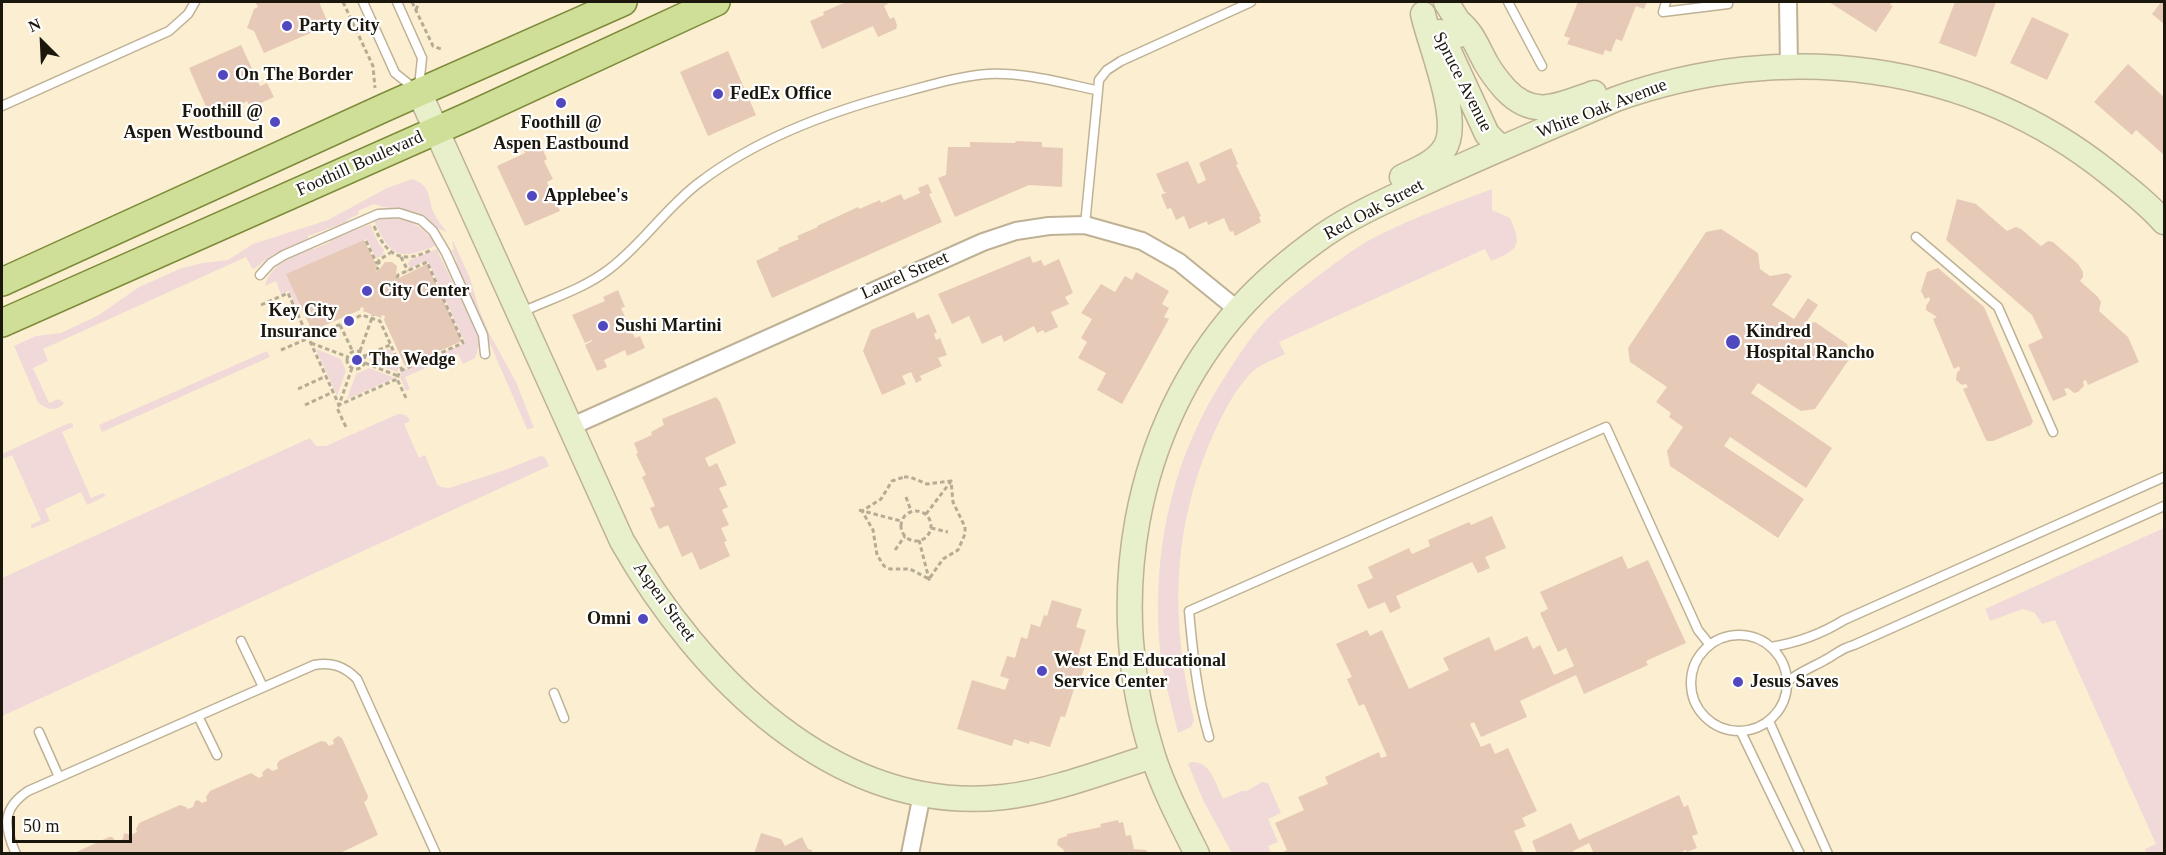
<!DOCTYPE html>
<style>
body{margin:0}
#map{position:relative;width:2166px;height:855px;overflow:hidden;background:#fcefd1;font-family:Georgia,serif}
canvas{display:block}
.frame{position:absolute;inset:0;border:3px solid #1c170d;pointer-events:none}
.north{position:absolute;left:12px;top:12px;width:60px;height:60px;-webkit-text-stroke:4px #fff;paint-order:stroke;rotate:336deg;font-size:16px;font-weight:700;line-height:24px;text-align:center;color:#1c170d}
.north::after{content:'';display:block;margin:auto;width:21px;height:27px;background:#1c170d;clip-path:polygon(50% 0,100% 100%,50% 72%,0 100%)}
.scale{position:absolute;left:12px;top:816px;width:120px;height:27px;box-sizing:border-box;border:3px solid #1c170d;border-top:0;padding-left:8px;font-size:18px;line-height:21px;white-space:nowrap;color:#1c170d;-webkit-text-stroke:4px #fff;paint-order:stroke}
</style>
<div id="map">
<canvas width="2166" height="855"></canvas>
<div class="frame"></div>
<div class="north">N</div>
<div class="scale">50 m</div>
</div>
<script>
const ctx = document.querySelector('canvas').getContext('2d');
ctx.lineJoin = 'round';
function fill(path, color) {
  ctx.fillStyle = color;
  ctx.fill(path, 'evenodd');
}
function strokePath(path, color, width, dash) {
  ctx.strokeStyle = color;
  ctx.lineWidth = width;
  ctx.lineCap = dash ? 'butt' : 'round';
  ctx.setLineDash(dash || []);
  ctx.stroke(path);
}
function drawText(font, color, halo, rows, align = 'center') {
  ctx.font = font + ' Georgia,serif';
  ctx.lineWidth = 4.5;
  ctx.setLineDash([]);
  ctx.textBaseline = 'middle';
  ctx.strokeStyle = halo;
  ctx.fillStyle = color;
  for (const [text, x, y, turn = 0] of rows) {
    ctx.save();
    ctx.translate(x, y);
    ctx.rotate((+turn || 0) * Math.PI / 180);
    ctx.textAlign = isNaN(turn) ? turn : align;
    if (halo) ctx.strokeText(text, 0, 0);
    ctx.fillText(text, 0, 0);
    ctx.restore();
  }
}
const green = new Path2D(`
 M412,179c22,8 14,19 23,36 3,6 8,12 12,17 -13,-4 -21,-15 -34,-20 -14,-5 -27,-2 -39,-8l-16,7 1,3 -12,6v2l-39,14v3l-36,16 -18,14 -2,-1 -6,-11 -203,92 5,12 -15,7 16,35 10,-4 5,4c-7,9 -18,7 -26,-1l-24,-56 22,-10 25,-3 38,-18 40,-28 43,-19 21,-5 25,-3 25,-16 75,-24 59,-32z
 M1492,189v21l18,8c13,28 8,32 -19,43l-6,-12 -206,93 6,12c-12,6 -27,11 -36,21 -17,19 -29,44 -39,67 -39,92 -39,183 -16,278l-3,7 -13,6c-7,-30 -17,-62 -19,-93 -6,-97 15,-187 69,-268 12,-19 25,-39 41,-55 15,-15 32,-28 49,-41 15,-11 31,-24 48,-34 40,-22 83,-37 126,-53z
 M385,218c24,0 38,8 52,27 -37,16 -47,13 -63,-25z
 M369,222l10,22 5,5 -1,6 -7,3 -9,-19 -80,35 13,30 -4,2 -7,-15 -8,3 -5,-13 -11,5c5,-22 28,-29 46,-38l3,1 16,-7v-2l39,-15z
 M453,241l17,37 9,31 10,24 27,49 18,46 -7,1 -55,-127 1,-3 -17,-35 1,-3 -5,-10 2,-2 -2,-7z
 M439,248l-1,4 40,83 1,11 -4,12 -12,6 -5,-10 -53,23 5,12 -4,2 -6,-14 2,-6 63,-28 -36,-80 -4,-2 -15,7 -2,-4 2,-4z
 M391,348l8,19 -2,5 -25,-9 -2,-5z
 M316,349l25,10 5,12 -9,25z
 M267,351l3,6 -168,75 -3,-7z
 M369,368l26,10 -48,21 9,-25z
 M398,414c6,0 10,1 12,7l-6,3 15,34 6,-3 12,29 4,3 8,1 56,-18 35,-14 5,1 4,9 -547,250v-138l308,-140 6,8h10z
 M69,423l4,1v3l-11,5 29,66 12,-5 3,3 -19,9 -6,-13 -36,17 5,12 -19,8v-4l10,-5 -29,-65 -10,4v-5z
 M2164,528v325h-18l-1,-4 11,-5 -101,-224 -13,4 -7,-11 -12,-4 -33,12 -5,-12z
 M1191,762c20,-1 24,21 32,37l19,-8h5l15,-9 6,1 13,30 -13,6 10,23 -10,4 3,7h-39l-28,-51 -16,-38z`);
const building = new Path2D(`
 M255,2h64l10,23 -65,28 -10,-22 -7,-3 7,-19 4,-2z
 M846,2h41l1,2 -4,2 6,13 4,-2 3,8 -1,4 -18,8 -5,-11 -51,23 -12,-28 14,-6 -1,-3z
 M1578,2h69l-3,7 -8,-3 -14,35 -6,-2 -5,13 -6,-2 -2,5 -36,-11 3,-6 -6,-2z
 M1829,2h63l-2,3 3,1 -17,26z
 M1955,2h41l-20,55 -37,-14z
 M2161,2h3v22l-12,-10z
 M2032,17l37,17 -22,46 -37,-17z
 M241,45l19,41 7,-3 7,14 -24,11 -3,-7 -5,3 2,3 -14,6 -1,-3 -18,8 -22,-50z
 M728,51l28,64 -48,21 -28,-64z
 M2128,64l36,33v58l-28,-25 -4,5 -38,-33z
 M1016,141l26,1v5l21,1 -1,39 -33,-2 -74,32 -17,-39 8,-3 2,-28h22v-5l45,1z
 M540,144l7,15 -3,2 9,18 -6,3 13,29 -35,15 -28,-60 28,-13 -1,-2z
 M1231,148l7,16 -2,1 25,51 -2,1 2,5 -26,14 -2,-5 -3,1 -6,-14 -16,7 -1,-4 -18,8 -5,-13 -8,4 -5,-12 -4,1 -6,-14 6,-3h-3l-8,-18 32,-13 10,23 8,-4 -7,-17z
 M928,184l4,9 -3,1 13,28 -170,76 -16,-37 23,-11 -1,-2 21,-9 -2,-3 21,-9 -1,-1 41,-19 1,2 21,-9 1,3 20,-9 3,6 16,-7 -2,-5z
 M1957,199l19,5 31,27 9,-4 5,2 20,17 7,-5 5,1 25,22 5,8v5l-3,4 18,16 3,5 -2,9 29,26 11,25 -51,23 -2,-5 -3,1 1,5 -6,6 -4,1 -6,-5 -4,1 3,6 -14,6 -25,-56 15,-7 -11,-23 -86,-75z
 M1721,229l37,24 2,16 10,7 17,-3 5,3 -20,29 22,14 14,-21 10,7 -13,19 10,-2 32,22 3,14 -35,51 -14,2 -43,-28 -7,10 81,55 -26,40 -76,-51 -6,9 80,53 -26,39 -108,-72 -3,-15 16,-24 -14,-10 2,-4 -15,-11 11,-15 -37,-25 -2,-14 78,-116z
 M364,240l13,26 -2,4 3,1 7,-9h7l5,4 -1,11 3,1 28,-14 35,77 -57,25 -21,-46 1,-4 -3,-1 -1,3 -18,-7 1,-3 -3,-1 -1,3 -48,21 -26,-57z
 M1030,256l3,7 8,-3 3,6 15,-7 14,34 -8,4 4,7 -18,8 7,15 -13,6 -2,-3 -6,3 -3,-7 -30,16 -3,-7 -19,9 -13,-28 -17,8 -14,-30z
 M1938,268l46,39 49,114 -2,4 -38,16h-6l-2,-3 -22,-49 5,-2 -2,-3 -4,1 -6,-5 1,-8 3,-2 -1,-4 -5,3 -21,-50 4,-2 -11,-7v-4l4,-6 -1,-3 -4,2 -4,-8 6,-19z
 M1136,272l33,19 -7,13 7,4 -5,9 5,2 -47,85 -25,-14 9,-17 -28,-15 9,-16 -6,-4 11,-19 -11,-6 20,-29 14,8 10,-16 7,4z
 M618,290l7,17 -4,1 14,30 5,-2 5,12 -18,8 -2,-6 -21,10 3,7 -10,4 -12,-26 7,-4v-1l-7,3 -13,-28 33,-14 -2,-4z
 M914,312l3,7 12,-5 8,18 -3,2 2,6 4,-2 7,17 -9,3 4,8 -22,10 2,4 -6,3 -5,-11 -9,4 4,8 -24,11 -19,-44 8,-21z
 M716,397l4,5 16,41 -31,15 4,9 8,-4 10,22 -8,3 9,19 -6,3 7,15 -8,3 6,13 -3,1 6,14 -30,14 -8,-18 -10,5 -14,-32 -9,4 -9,-21 5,-2 -13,-29 4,-2 -10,-21 2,-1 -4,-10 18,-8 -1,-3 13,-7 -2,-6z
 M1492,516l14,32 -21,9 5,11 -12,5 -6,-11 -76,34 5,12 -11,5 -5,-11 -17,7 -11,-24 16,-7 -5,-11 41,-19 3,6 18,-8 -2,-6 41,-18 2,3z
 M1622,556l6,13 20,-9 38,83 -40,18 2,4 -64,29 -8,-19 -56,26 7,16 -46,20 -7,-15 -4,2 11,23 9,-4 5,11 13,-6 29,63 -15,7 4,8 -12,5 10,23h-245l8,-4 -12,-27 29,-13 -6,-13 30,-13 -3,-7 54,-25 2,6 6,-2 -23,-52 -5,2 -12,-27 5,-2 -16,-33 31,-14 3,6 12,-6 27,59 40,-19 -6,-12 46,-21 6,14 32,-15 6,13 7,-4 14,30 20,-9 -8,-18 -8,4 -18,-39 8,-4 -8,-17z
 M1052,600l30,9 -6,18 10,3 -10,33 9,3 -7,21 -3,-1 -10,31 -4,-1 -11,31 -20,-6 -1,3 -15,-5 -2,7 -55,-17 15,-49 33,10 4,-11 -9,-3 7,-20 8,2 6,-21 6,2 4,-15 9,3 4,-12 3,1z
 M338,736l4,2 26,58 -1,4 -3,2 14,33 -40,19h-266l37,-17h3l5,5 6,-3 1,-6 7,2 6,-3 -1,-3 3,-6 41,-18 6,2 2,2 5,-2 2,-6 3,-1 4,3 5,-2 -1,-4 4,-6 41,-18 8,5 4,-2 -1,-3 4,-4 3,-1 3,3 6,-2 -1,-5 3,-4 41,-19 5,1 3,4 5,-2 -1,-4z
 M1679,795l5,12 4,-2 10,29 -6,2 5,12 -10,4 -1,-2 -9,4h-83l-5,-11 -16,8 1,3h-37l-5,-13 39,-18 8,17z
 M1118,820l1,3 4,-1 3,14 5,-1 3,14 12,1 4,4h-85l-2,-5 -6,-4 1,-6 9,-3v-2l34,-7 -1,-3z
 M761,833l20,6 4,7 17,-9 6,12 4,1 -1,4h-57z`);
const path = new Path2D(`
 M343,2l30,64 2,22
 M412,2l21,44 8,3
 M416,10l3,-8
 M374,226c12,29 27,39 57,24
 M366,241l10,21 3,2 -2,6
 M401,257l7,14
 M379,264v-4l11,-7
 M397,278l1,-3 29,-13 36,81 -63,28 -3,8 10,21
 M261,305l27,-12 51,112 -2,3 9,19
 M340,325l13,27
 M311,343l37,14
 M281,350l81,-35 18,6 22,49
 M347 360a9 9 0 1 1 18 0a9 9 0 1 1-18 0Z
 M360,351l13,-36
 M365,356l25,-11
 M365,363l33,13
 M352,368l-13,37 58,-26
 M298,389l28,-13
 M305,405l28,-13
 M904,477h6l17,7 24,-3 2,21 12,25v7l-7,16 -15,9 -14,20 -19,-10h-20l-6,-3 -7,-11 -4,-25 -11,-19 19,-12 11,-18z
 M906,497l5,14
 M859,510l42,11
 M901 526a15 15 0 1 1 30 0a15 15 0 1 1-30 0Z
 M926,514l26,-34
 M931,528l17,4
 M919,540l11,43
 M895,550l10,-14`);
const lane = new Path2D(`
 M363,2l32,71 20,16
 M397,2l25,56 -3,28
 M1508,2l34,64
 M1666,2l-3,10 65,-8v-2
 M2,106l167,-75 19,-17 7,-12
 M1085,225l14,-145 8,-10 14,-9 130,-59
 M1916,237l82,70 55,125
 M260,275l11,-12 13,-8 94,-41 21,-1 22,7 12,11 13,22 37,82 2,19
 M522,312c28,-13 61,-23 86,-42 34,-25 58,-63 92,-88 59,-45 137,-73 208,-91 26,-7 53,-15 80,-17 36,-2 74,9 108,16
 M1691 683a48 48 0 1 1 96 0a48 48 0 1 1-96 0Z
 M241,641l22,46
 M1771,647c25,-4 52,-14 73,-27l320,-143
 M1787,682c12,-10 24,-14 38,-22 12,-6 14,-11 29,-15l310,-139
 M554,693l10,25
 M198,716l19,39
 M1769,721l59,133
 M39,732l20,45
 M1741,732l59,122
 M1209,737c-12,-42 -16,-83 -20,-126l417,-184 92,203 12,15
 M16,854c-12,-27 -15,-45 12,-63l286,-126c18,-3 30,1 43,14l79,175`);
const street = new Path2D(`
 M1788,2l1,64
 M570,427l413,-185 33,-11 33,-5 36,-1 57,16 37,21 59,48
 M910,854l12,-60`);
const secondary = new Path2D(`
 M1446,2l12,19 1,14
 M1458,21c15,12 19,26 28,42 5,9 12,18 19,26 29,31 54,16 89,4
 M1440,32l47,102 14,14
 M419,92l203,449c77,135 214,275 382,256 51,-6 100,-26 149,-41
 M1402,177c14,-7 33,-14 42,-28 19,-26 -14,-103 -21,-135
 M1197,854c-16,-32 -33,-64 -44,-98 -49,-152 -21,-327 86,-447 25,-28 54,-52 85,-74 35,-24 75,-40 113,-58 59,-27 119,-52 179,-78 167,-60 354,-38 494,75 19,15 38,30 54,48`);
const primary = new Path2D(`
 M2,282l384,-175 237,-105
 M2,323l467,-207 247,-114`);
const markers = [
 [287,26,6,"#5147be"],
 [223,75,6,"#5147be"],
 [718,94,6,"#5147be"],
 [561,103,6,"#5147be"],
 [275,122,6,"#5147be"],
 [532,196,6,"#5147be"],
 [367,291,6,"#5147be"],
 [349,321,6,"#5147be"],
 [603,326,6,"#5147be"],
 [1733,342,8,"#5147be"],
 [357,360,6,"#5147be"],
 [643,619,6,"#5147be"],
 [1042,671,6,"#5147be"],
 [1738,682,6,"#5147be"]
];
const poiNames = [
 ["Party City",299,26],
 ["On The Border",235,75],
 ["FedEx Office",730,94],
 ["Foothill @",263,112,"right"],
 ["Aspen Westbound",263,133,"right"],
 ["Foothill @",561,123,"center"],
 ["Aspen Eastbound",561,144,"center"],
 ["Applebee's",544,196],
 ["City Center",379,291],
 ["Key City",337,311,"right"],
 ["Insurance",337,332,"right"],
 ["Sushi Martini",615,326],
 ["Kindred",1746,332],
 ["Hospital Rancho",1746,353],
 ["The Wedge",369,360],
 ["Omni",631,619,"right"],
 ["West End Educational",1054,661],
 ["Service Center",1054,682],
 ["Jesus Saves",1750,682]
];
const streetNames = [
 ["Spruce Avenue",1462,82,63],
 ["White Oak Avenue",1602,109,-21],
 ["Foothill Boulevard",360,164,-24],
 ["Red Oak Street",1374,210,-28],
 ["Laurel Street",905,276,-24],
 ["Aspen Street",664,602,54]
];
fill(green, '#f0d9d8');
fill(building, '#e6c9b7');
strokePath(lane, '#beb195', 11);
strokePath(street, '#beb195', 20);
strokePath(secondary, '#beb195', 27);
strokePath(primary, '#7c8b3a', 30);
strokePath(path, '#b6ab94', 3, [4.5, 3]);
strokePath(lane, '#fff', 8);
strokePath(street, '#fff', 16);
strokePath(secondary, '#e7efcb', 24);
strokePath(primary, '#d0df98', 27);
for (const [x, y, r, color] of markers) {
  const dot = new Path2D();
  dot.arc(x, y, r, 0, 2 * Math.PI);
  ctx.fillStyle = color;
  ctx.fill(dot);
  strokePath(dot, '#fff', 2);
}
drawText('bold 18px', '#1c170d', '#fff', poiNames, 'left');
drawText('18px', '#1c170d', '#fff', streetNames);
</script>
